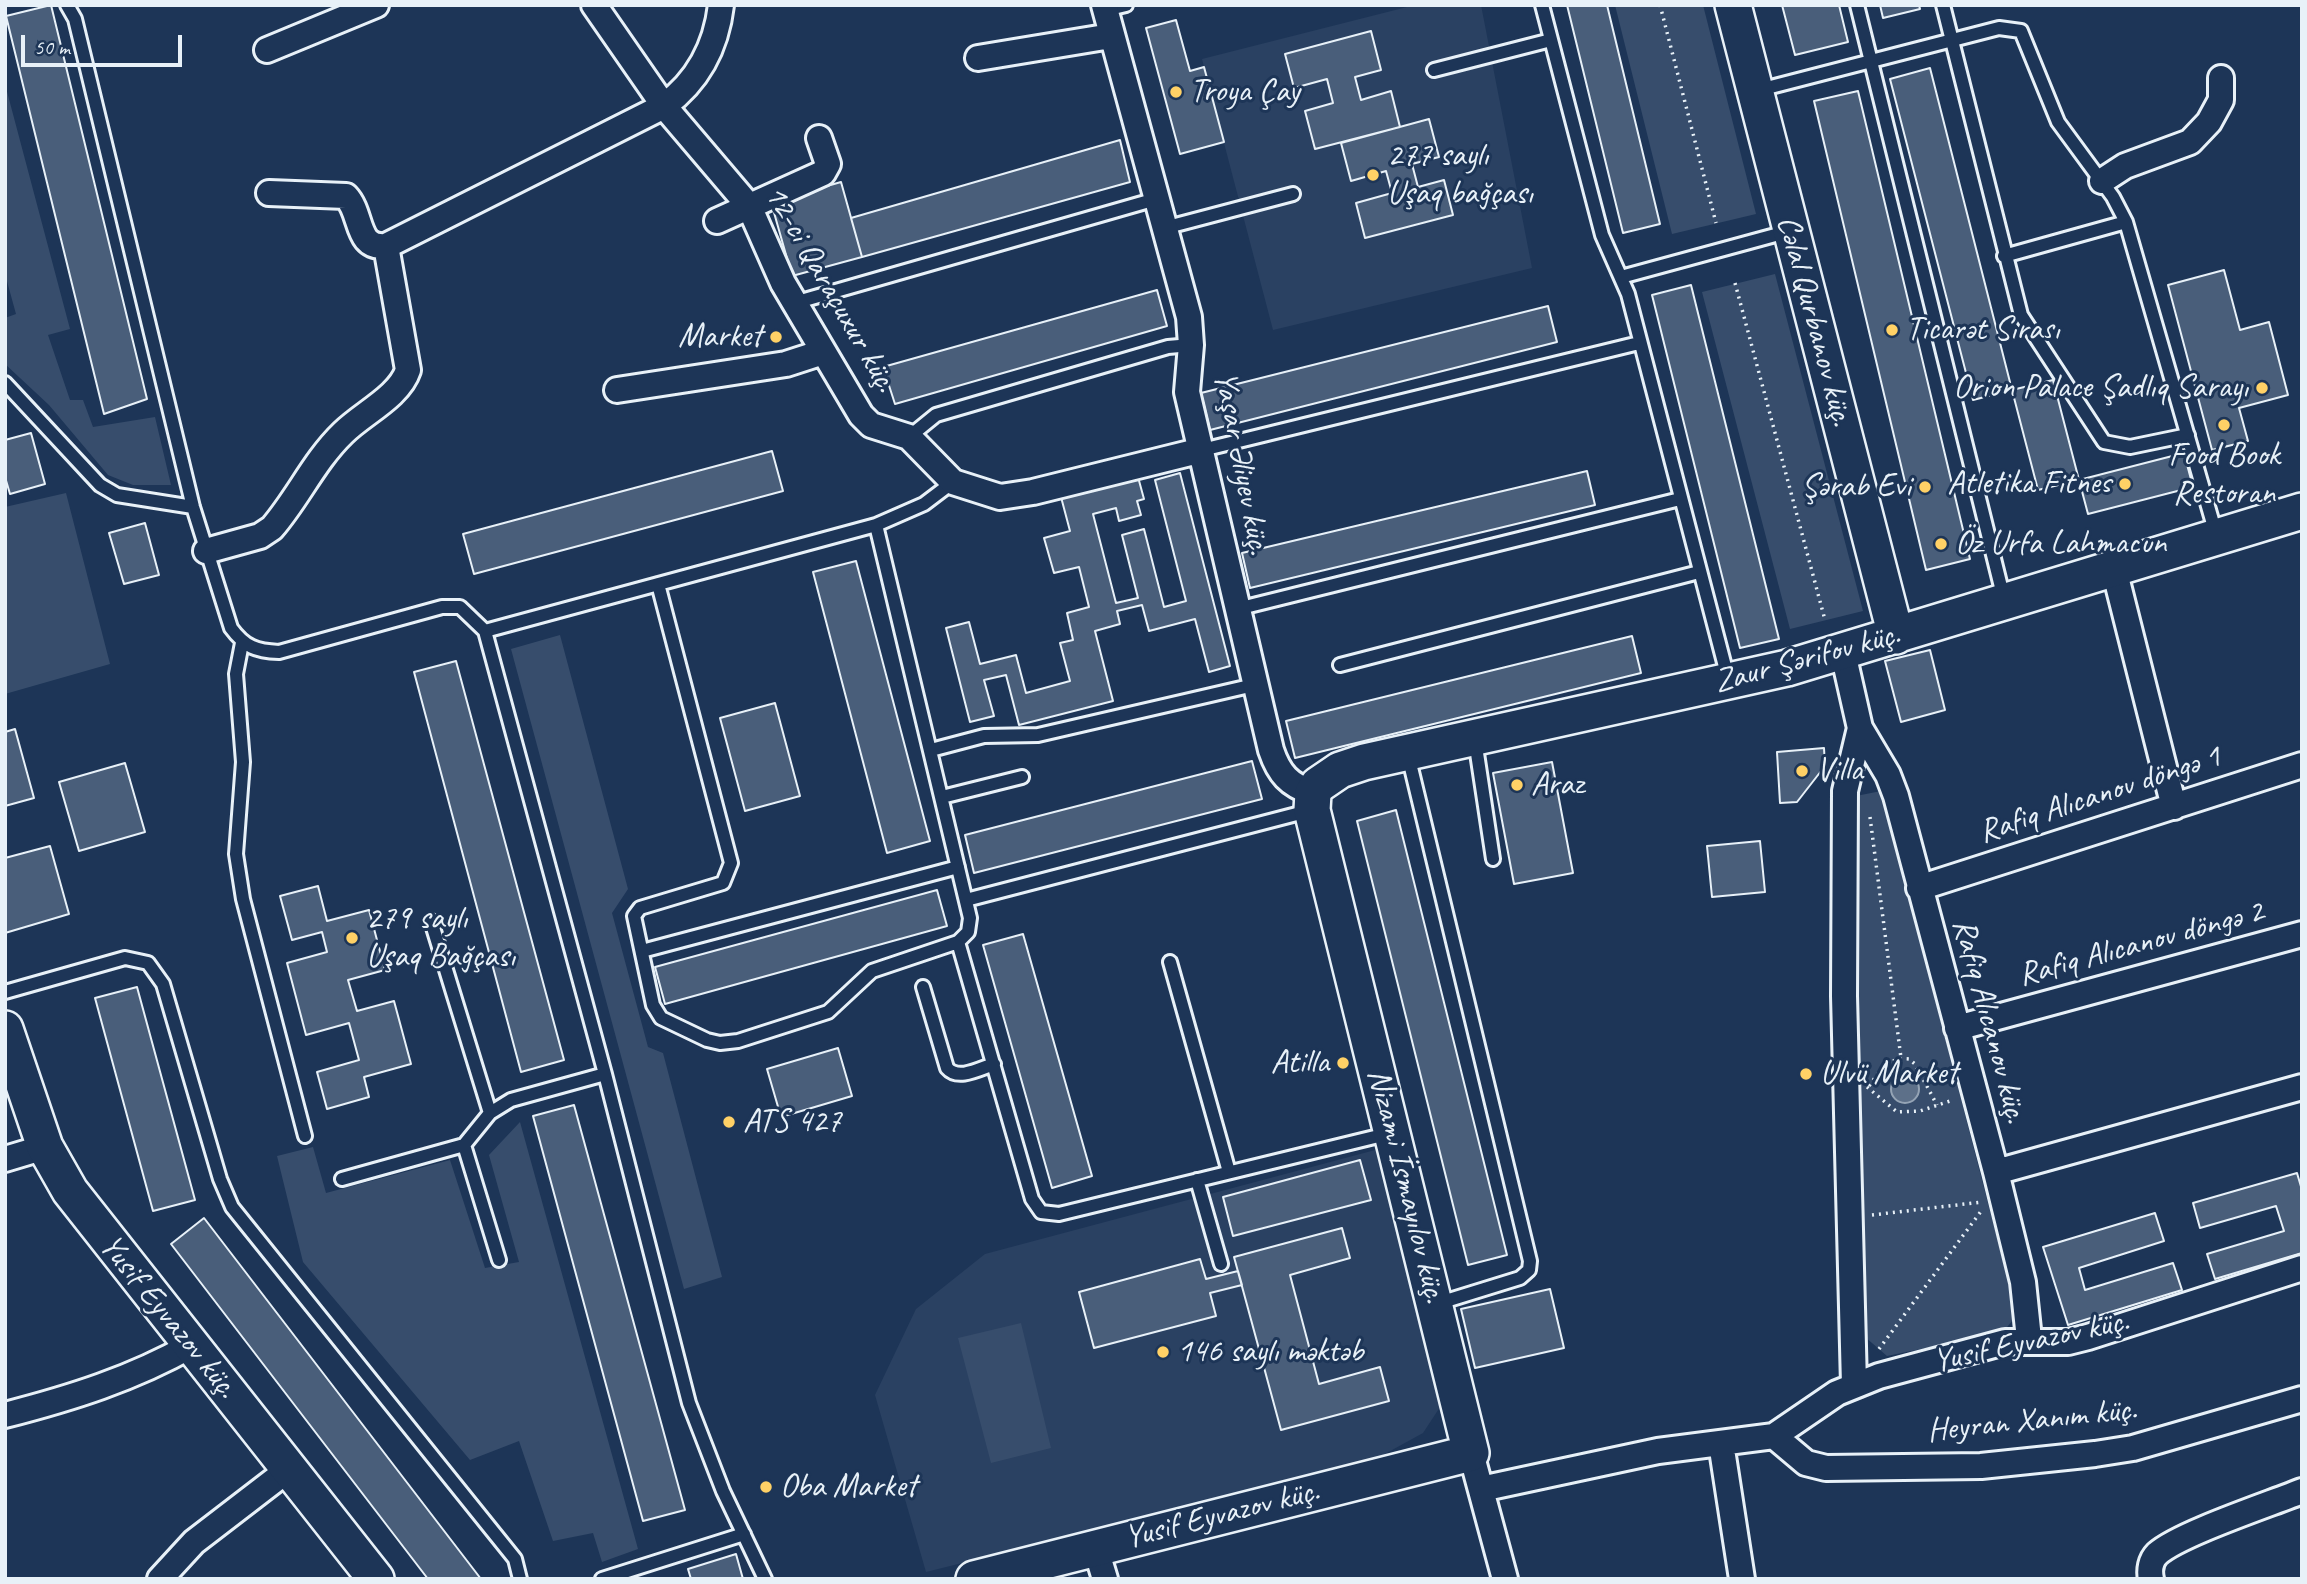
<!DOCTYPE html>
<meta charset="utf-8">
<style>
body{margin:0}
#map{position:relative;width:2307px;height:1584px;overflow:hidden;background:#1d3557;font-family:Caveat,sans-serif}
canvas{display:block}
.frame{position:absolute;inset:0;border:7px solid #e8f1f8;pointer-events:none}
.scale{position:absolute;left:21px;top:35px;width:161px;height:32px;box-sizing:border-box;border:4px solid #e8f1f8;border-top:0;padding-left:9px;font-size:21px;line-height:24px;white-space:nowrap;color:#e8f1f8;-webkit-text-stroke:5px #1d3557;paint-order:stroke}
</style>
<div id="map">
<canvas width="2307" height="1584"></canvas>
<div class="frame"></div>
<div class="scale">50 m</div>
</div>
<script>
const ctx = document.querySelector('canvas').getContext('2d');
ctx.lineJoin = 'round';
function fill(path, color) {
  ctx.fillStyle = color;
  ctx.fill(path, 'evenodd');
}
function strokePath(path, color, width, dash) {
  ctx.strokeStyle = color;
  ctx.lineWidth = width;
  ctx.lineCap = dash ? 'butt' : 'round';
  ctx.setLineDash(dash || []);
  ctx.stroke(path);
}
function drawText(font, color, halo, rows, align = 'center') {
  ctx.font = font + ' Caveat,sans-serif';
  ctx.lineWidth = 6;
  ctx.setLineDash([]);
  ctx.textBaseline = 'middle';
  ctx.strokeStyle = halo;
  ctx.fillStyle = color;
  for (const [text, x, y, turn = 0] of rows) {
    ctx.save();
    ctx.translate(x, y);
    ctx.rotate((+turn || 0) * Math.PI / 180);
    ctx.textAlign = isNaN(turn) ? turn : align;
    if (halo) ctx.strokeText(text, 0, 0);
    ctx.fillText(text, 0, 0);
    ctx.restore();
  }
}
const built = new Path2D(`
 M1415,5h66l51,263 -259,62 -71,-271z
 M1379,1149l65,252 -21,32 -51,28 -446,111 -51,-177 41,-86 69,-55z`);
const green = new Path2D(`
 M1615,5h88l53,209 -84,20z
 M5,84l65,245 -22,6 22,65h13l10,27 62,-10 16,68h-38l-25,-10 -59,-70 -44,-41v-46l11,-4 -11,-40z
 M1775,274l88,337 -73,18 -88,-337z
 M66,493l44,171 -105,30v-187z
 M560,635l68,254 -16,24 36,134 15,6 59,224 -38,12 -173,-640z
 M1881,791l136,524 -14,17 -116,24 -22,-19 -10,-250 -4,-290z
 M520,1122l118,427 -36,13 -9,-29 -40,8 -34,-100 -49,19 -167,-198 -26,-106 36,-9 13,46 124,-33 35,108 34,-6 -30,-107z
 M1021,1323l30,125 -60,15 -33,-125z`);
const water = new Path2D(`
 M1891 1089a14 14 0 1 1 28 0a14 14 0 1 1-28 0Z`);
const building = new Path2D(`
 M51,5l96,394 -43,15 -98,-398z
 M1567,5h40l53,219 -37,9z
 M1782,5h57l9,37 -53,13z
 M1880,5h39l1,4 -37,9z
 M1176,20l14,51 14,-4 20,75 -44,12 -34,-126z
 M1371,31l10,39 -26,7 6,23 30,-9 9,36 -85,22 -10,-38 28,-8 -6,-24 -33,9 -9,-34z
 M1930,68l82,322 -39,10 -83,-321z
 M1858,91l112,468 -44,11 -112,-469z
 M1429,119l10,38 -27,7 6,23 26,-7 9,35 -88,23 -9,-35 36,-10 -6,-22 -35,10 -10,-38z
 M1120,140l10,42 -268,75 -11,-39z
 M841,182l21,75 -70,19 -21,-74z
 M2224,270l16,60 29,-8 19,73 -49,13 9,33 -36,9 -44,-165z
 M1691,285l88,354 -39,9 -88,-353z
 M1157,290l10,36 -272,78 -12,-37z
 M1548,306l9,36 -347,88 -9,-37z
 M2053,380l26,100 -41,10 -26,-100z
 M31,433l14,51 -35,10 -5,-17v-37z
 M772,451l11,40 -309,83 -11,-40z
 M2184,453l9,34 -105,27 -9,-34z
 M1587,471l8,34 -345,83 -8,-35z
 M1180,473l50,193 -21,6 -14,-53 -46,12 -7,-26 -25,6 3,13 -25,7 18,70 -94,24 -13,-50 -22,5 10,36 -24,6 -24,-94 23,-6 11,42 36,-9 10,38 44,-12 -10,-38 13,-3 -6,-27 22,-6 -10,-40 -25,6 -10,-35 26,-7 -9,-34 77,-20 6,22 -7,2 4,14 -22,6 -3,-13 -23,6 23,89 22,-5 -16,-63 22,-6 20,78 22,-6 -31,-121z
 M145,523l14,52 -35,9 -15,-51z
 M856,561l74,280 -43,12 -74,-281z
 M1632,636l9,37 -346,85 -9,-37z
 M1930,650l15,60 -44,12 -16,-61z
 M456,661l108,399 -43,12 -107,-400z
 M775,703l25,93 -55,15 -25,-93z
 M15,729l19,69 -29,8v-74z
 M1824,748l1,18 -28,36 -17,1 -3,-51z
 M1252,761l10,38 -288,74 -9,-38z
 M1552,762l21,111 -59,11 -21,-111z
 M125,763l20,69 -66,19 -20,-69z
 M1396,810l111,445 -39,10 -111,-444z
 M1760,841l5,51 -53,5 -5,-51z
 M50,846l19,68 -64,19v-75z
 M318,886l9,35 42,-11 16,60 -37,10 9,31 37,-10 17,63 -47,13 5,20 -42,12 -10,-37 42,-12 -10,-37 -43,12 -19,-72 40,-11 -5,-20 -30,8 -12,-44z
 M937,890l10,36 -282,78 -10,-37z
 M1023,934l69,242 -40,12 -69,-243z
 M137,987l58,213 -42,11 -58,-213z
 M838,1048l14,48 -71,21 -14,-48z
 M574,1105l111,405 -42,11 -110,-405z
 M1360,1160l11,40 -138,36 -10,-39z
 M2297,1173l5,17v63l-87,26 -8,-25 77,-23 -8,-25 -76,22 -7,-25z
 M2155,1213l9,28 -85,27 6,22 88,-27 9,27 -114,35 -25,-78z
 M204,1218l277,361h-53l-257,-335z
 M1342,1228l8,30 -60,17 29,109 61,-17 9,34 -108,29 -47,-173z
 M1200,1259l6,20 32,-8 4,14 -32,8 6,23 -122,32 -15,-56z
 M1550,1289l14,59 -89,20 -14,-59z
 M736,1554l7,25h-52l-3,-10z`);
const path = new Path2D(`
 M1660,5l56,218
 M1735,283l90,337
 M1870,817l31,241
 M1869,1086c11,-15 19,-29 40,-27l6,5 22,41
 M1867,1087l30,25 23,-1 33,-11
 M1872,1215l110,-13
 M1879,1349l103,-139`);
const lane = new Path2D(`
 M67,5l8,14 118,488 38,121c14,19 25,23 48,24l163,-45h18l25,24 391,-106 48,-21 29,-22
 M1542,5l60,230 26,59 100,384
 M1857,5l147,594
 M1943,5l78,310 83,127 26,5 58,-12
 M1105,10l21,-5
 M1434,70l117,-30
 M1759,90l240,-62 22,3 37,91 55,75 13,25 90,312
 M1164,228l129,-34
 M2004,256l122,-34
 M1621,277l169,-46
 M794,303l362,-104
 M5,383l95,102 17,10 76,12
 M909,437l27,-22 232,-68 23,-2
 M1198,451l441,-108
 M876,525l94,393 -2,14 -10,10 74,257 9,13 18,2 332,-81
 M658,584l73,279 -8,20 -83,25 -6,8 19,89 8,13 46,22 13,3 18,-2 90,-29 44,-41 86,-29
 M1237,609l443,-110
 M485,631l120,443 84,329 34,88 42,88
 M242,643l-6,31 7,88 -7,92 7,45 62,237
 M1340,665l359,-93
 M1475,740l18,119
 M931,750l53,-14 54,-1 216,-50
 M1408,755l122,506 -1,9 -9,8 -84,26
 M942,797l80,-20
 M966,900l346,-90
 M431,921l59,192
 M642,951l316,-84
 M1170,962l59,210
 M923,987l24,81c11,13 32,1 47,-4
 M5,992l120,-34 23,5 15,21 57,195 12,28 283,352 5,20
 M464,1145l35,115
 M342,1179l122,-34 26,-32 21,-13 94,-26
 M1197,1180l24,84
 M602,1579l142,-45`);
const street = new Path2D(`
 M594,5l70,101 85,100 34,77 78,132 10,10 38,12 44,45 47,15 33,-5 165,-41
 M1104,5l85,312 2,28 -4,47 84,358c8,24 18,35 42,43
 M267,50l109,-45
 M978,58l133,-22
 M2102,181l23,-15 65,-24 19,-20 12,-22v-22
 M269,193l77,3c17,18 9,53 40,50
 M717,221l106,-48 5,-9 -9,-26
 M617,390l169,-26 37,-12
 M206,551l54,-15 12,-8c26,-30 42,-67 71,-95 20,-20 56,-36 65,-63l-22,-124 278,-140c34,-25 52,-58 57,-101
 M2114,569l60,238
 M1843,653l17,75 -15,63 -1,205 10,389
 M1860,728l28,47 8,21 100,376 27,110 6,57
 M1919,888l383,-123
 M1957,1028l345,-94
 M5,1159l40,-12
 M1996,1172l306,-85
 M5,1415c66,-17 127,-36 187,-70
 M1774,1436l32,27 20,5 155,-2 114,-12 38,-6 169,-49
 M1721,1443l21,136
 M1471,1453l34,126
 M1481,1489l177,-38 116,-15 63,-43 42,-17 126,-34h63l20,-5 214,-69
 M1095,1546l10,33
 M160,1579l34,-37 95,-73
 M2151,1579c-2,-9 0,-19 6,-25 22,-20 113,-50 145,-63`);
const secondary = new Path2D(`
 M1733,5l163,631
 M5,1029l40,118 25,44 306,388
 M974,1579l497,-126 -159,-643 1,-17 5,-8 22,-15 24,-8 423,-94 515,-157`);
const markers = [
 [1176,92,7,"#ffd166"],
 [1373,175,7,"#ffd166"],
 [1892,330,7,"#ffd166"],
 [776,337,7,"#ffd166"],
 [2262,388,7,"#ffd166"],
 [2224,425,7,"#ffd166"],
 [2125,484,7,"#ffd166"],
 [1925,487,7,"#ffd166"],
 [1941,544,7,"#ffd166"],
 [1802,771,7,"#ffd166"],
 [1517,785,7,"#ffd166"],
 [352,938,7,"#ffd166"],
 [1343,1063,7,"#ffd166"],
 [1806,1074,7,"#ffd166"],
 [729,1122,7,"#ffd166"],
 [1163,1352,7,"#ffd166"],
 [766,1487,7,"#ffd166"]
];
const poiNames = [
 ["Troya Çay",1190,92],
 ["277 saylı",1387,156],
 ["Uşaq bağçası",1387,194],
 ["Ticarət Sırası",1906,330],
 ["Market",762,337,"right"],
 ["Orion Palace Şadlıq Sarayı",2248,388,"right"],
 ["Food Book",2224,456,"center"],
 ["Restoran",2224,494,"center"],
 ["Atletika Fitnes",2111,484,"right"],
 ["Şərab Evi",1911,487,"right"],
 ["Öz Urfa Lahmacun",1955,544],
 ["Villa",1816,771],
 ["Araz",1531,785],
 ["279 saylı",366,919],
 ["Uşaq Bağçası",366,957],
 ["Atilla",1329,1063,"right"],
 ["Ulvü Market",1820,1074],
 ["ATS 427",743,1122],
 ["146 saylı məktəb",1177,1352],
 ["Oba Market",780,1487]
];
const streetNames = [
 ["12-ci Qaraçuxur küç.",830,289,60],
 ["Cəlal Qurbanov küç.",1814,321,75],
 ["Yaşar Əliyev küç.",1241,463,79],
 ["Zaur Şərifov küç.",1807,659,-15],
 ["Rafiq Alıcanov döngə 1",2100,795,-18],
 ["Rafiq Alıcanov döngə 2",2141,944,-15],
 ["Rafiq Alıcanov küç.",1989,1021,75],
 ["Nizami İsmayılov küç.",1406,1186,76],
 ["Yusif Eyvazov küç.",168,1317,51],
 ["Yusif Eyvazov küç.",2031,1342,-12],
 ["Heyran Xanım küç.",2032,1421,-6],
 ["Yusif Eyvazov küç.",1222,1515,-14]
];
fill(built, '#2a4162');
fill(green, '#374d6c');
fill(water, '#5d7089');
strokePath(water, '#95a4b5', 2);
fill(building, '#495e7a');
strokePath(building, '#e8f1f8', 2);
strokePath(lane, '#e8f1f8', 18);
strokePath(street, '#e8f1f8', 30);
strokePath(secondary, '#e8f1f8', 40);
strokePath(path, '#e8f1f8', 3.5, [2, 5]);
strokePath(lane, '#1d3557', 12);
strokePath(street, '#1d3557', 24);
strokePath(secondary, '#1d3557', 35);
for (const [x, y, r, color] of markers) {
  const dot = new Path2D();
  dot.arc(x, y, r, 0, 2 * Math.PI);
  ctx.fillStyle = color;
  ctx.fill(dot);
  strokePath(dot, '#1d3557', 2.5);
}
drawText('33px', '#e8f1f8', '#1d3557', poiNames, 'left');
drawText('33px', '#e8f1f8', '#1d3557', streetNames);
</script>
